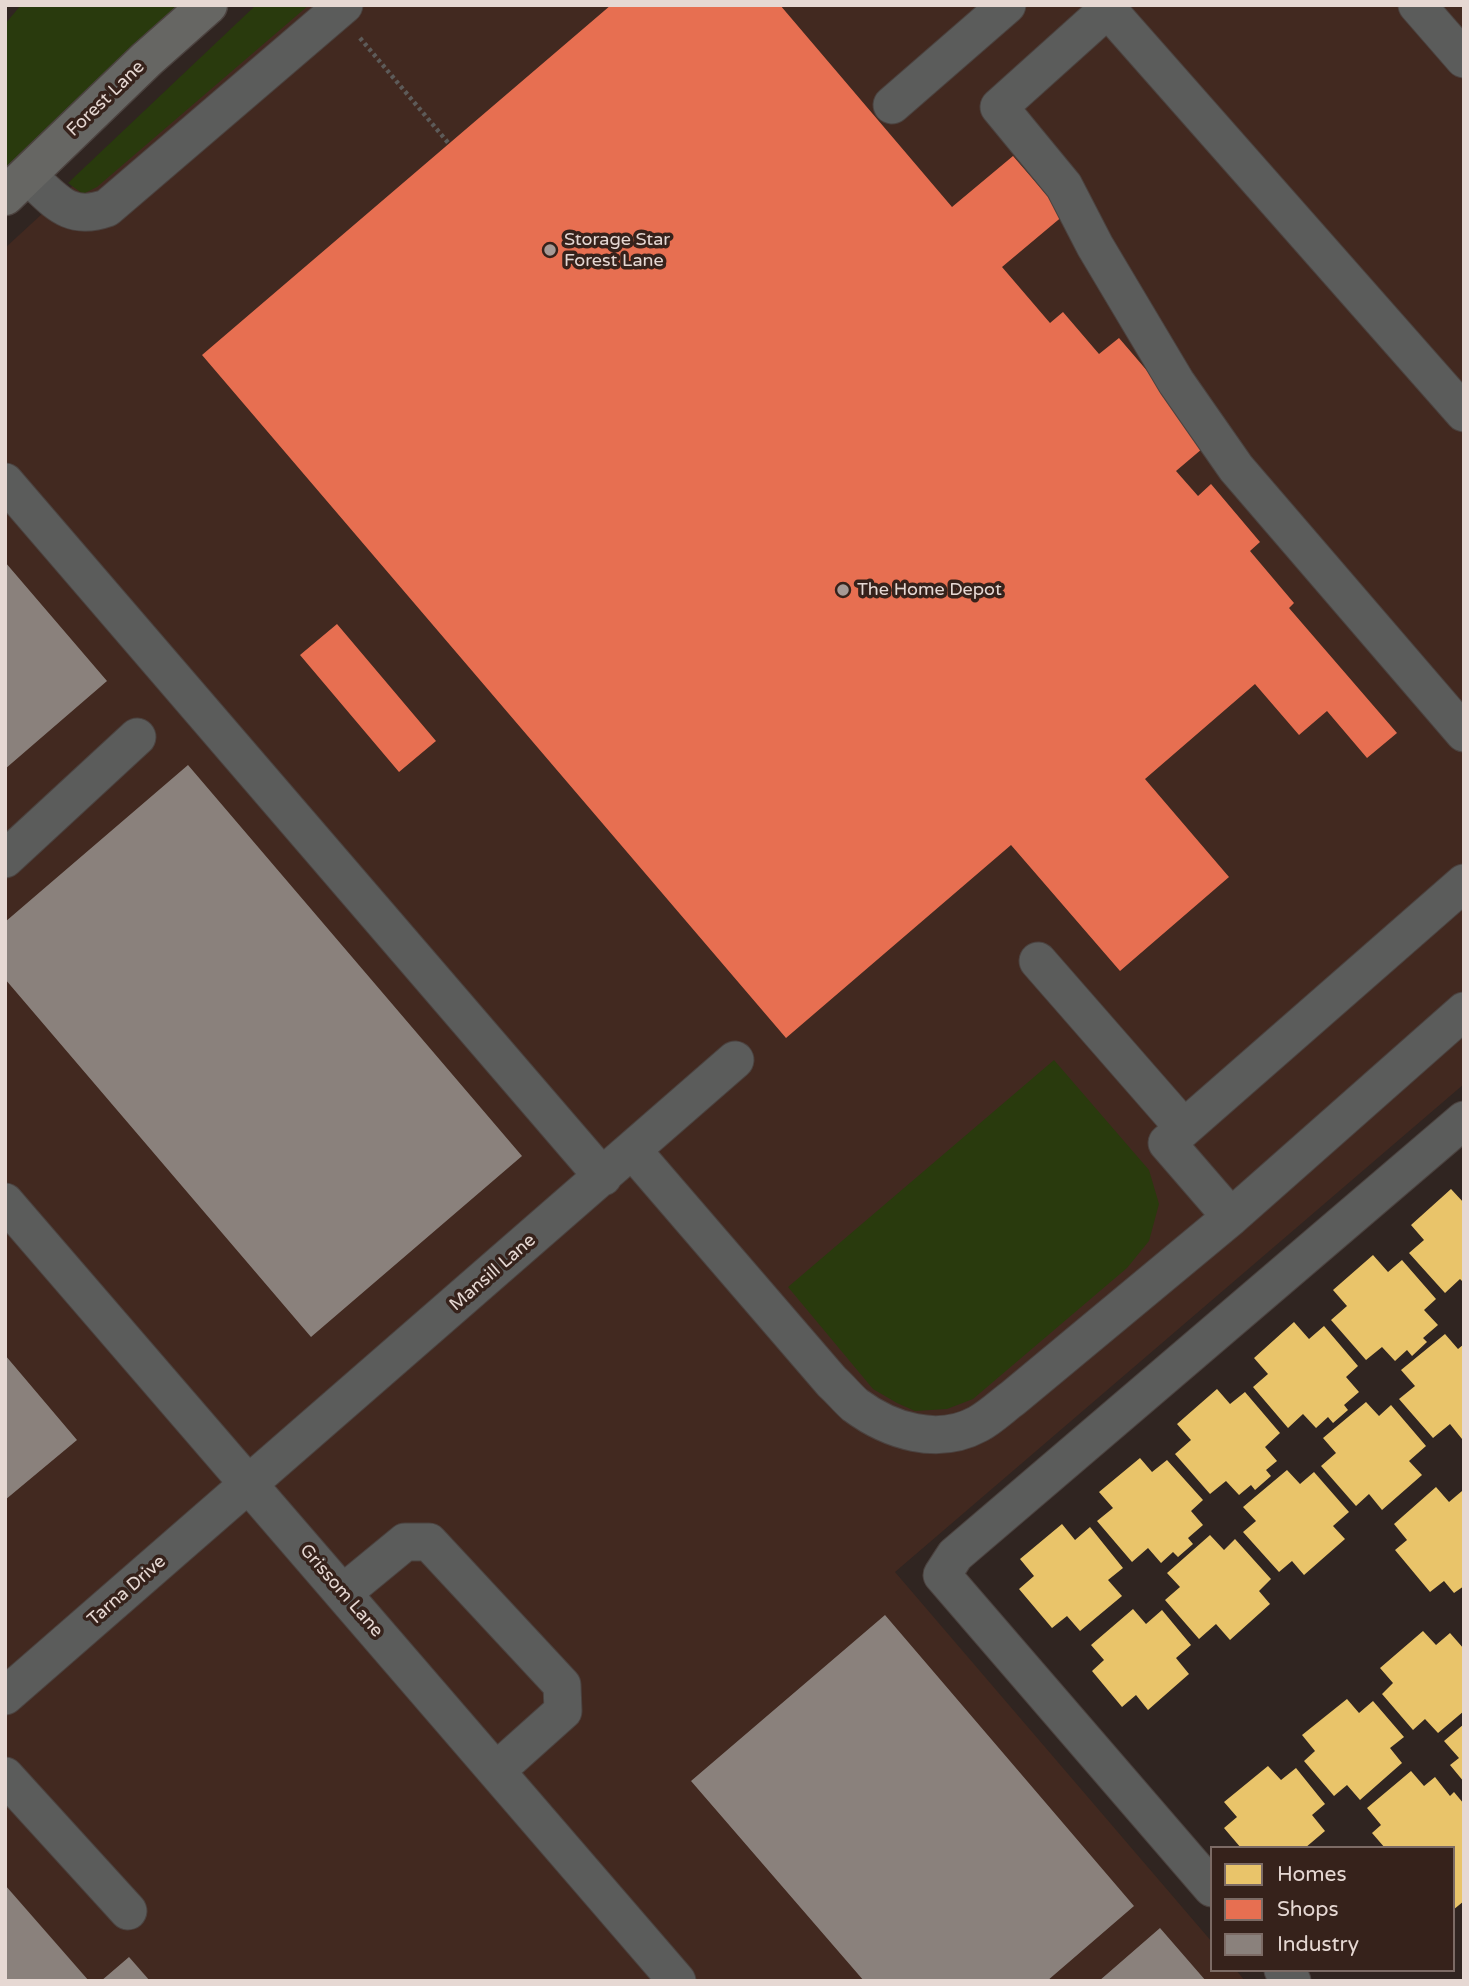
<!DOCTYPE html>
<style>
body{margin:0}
#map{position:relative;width:1469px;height:1986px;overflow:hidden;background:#302521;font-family:"Varela Round",sans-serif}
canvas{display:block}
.frame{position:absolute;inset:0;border:7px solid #e6d8d3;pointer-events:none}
.legend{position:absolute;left:1210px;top:1846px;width:245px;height:126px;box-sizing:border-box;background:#36221b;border:2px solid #7c6b65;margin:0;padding:9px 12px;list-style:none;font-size:21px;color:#e6d8d3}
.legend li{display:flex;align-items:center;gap:14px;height:35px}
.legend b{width:35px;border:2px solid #7c6b65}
</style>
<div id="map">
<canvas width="1469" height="1986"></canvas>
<div class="frame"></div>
<ul class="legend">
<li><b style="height:19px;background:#e9c46a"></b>Homes</li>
<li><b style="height:19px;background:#e76f51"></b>Shops</li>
<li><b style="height:19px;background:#8a817c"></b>Industry</li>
</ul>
</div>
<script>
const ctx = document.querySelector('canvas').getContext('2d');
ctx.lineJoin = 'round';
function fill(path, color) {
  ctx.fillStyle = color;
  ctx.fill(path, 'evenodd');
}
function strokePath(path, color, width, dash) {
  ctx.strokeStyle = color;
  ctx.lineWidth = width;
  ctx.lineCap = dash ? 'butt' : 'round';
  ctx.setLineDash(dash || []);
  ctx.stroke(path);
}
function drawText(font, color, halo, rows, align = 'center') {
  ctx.font = font + ' "Varela Round",sans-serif';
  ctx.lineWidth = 7;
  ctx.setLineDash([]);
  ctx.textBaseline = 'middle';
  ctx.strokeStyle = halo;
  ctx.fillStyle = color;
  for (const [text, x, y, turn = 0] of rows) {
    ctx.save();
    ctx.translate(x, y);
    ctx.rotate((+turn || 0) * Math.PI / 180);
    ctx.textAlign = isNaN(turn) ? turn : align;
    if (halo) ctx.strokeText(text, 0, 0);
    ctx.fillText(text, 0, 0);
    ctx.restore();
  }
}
const built = new Path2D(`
 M269,5h1195v1079l-569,488 317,370v28h24l9,11h-1240v-1733z`);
const green = new Path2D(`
 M21,5h165l-181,172v-153z
 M256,5h53l-212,182 -14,7 -15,-11z
 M1054,1060l95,110 10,34 -10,37 -22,27 -154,131 -26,10 -32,2 -18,-8 -24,-14 -85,-102z`);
const homes = new Path2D(`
 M1451,1189l13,14v80l-4,-4 -15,14 -36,-40 15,-13 -13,-15z
 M1373,1255l15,17 14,-12 34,39 -12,11 14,15 -15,13 4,4 -15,14 -5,-6 -12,11 -13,-14 -16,13 -35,-40 16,-14 -14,-16z
 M1294,1322l15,17 15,-13 34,40 -12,11 13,15 -15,13 4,5 -15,13 -5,-6 -12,11 -13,-14 -15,14 -35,-41 15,-13 -14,-16z
 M1445,1334l13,15 6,-5 -2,95 -12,-15 -17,14 -34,-39 16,-13 -14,-16z
 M1217,1389l13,15 15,-12 35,41 -15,14 12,14 -11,9 5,6 -16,14 -4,-5 -12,10 -13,-14 -16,13 -35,-40 16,-14 -14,-16z
 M1366,1402l13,14 12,-11 35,41 -17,15 13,14 -40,35 -13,-16 -13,12 -35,-40 15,-13 -13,-15z
 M1140,1458l12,14 15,-12 36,40 -12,11 12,14 -15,13 5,6 -15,13 -5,-5 -12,11 -13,-15 -16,14 -35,-41 16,-13 -14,-16z
 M1287,1470l13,14 14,-12 35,40 -16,14 12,13 -41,36 -12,-14 -13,11 -36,-40 13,-11 -13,-14z
 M1436,1487l13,15 13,-11 2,2v93l-10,7 -10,-12 -14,11 -35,-42 12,-10 -13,-16z
 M1062,1524l13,16 15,-13 33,41 -15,12 14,16 -42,35 -13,-15 -15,12 -33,-39 15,-13 -14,-17z
 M1210,1535l14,15 11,-11 36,40 -12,12 11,13 -40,36 -14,-16 -17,15 -34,-39 15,-13 -13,-14z
 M1133,1609l13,15 16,-14 29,35 -15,13 13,16 -41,36 -12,-15 -14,12 -30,-36 12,-11 -13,-15z
 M1423,1631l13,14 14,-12 14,16v62l-26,22 -13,-14 -12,11 -31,-36 11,-11 -13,-15z
 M1347,1699l12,14 14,-12 31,36 -14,11 12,15 -42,37 -13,-15 -13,11 -30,-35 11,-10 -13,-16z
 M1464,1724v58l-14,-17 9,-7 -15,-17z
 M1268,1766l13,14 15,-12 29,36 -13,11 13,16 -20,17h-64l-17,-20 13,-11 -13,-15z
 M1411,1771l13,15 11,-9 15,19 4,-4 10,12v97l-11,9v-62h-68l-13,-15 9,-8 -14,-17z`);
const shops = new Path2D(`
 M611,5h169l172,202 61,-51 51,59 -62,52 48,56 13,-11 36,42 20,-16 90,105 -33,28 22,25 13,-12 49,58 -10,9 44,52 -5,5 108,125 -30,25 -40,-47 -28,24 -44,-51 -110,95 84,98 -109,94 -109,-126 -225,193 -584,-683z
 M337,624l99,117 -37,31 -99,-117z`);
const industry = new Path2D(`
 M5,562l102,119 -102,88z
 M188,765l334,391 -211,181 -306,-358v-57z
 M5,1355l72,85 -72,60z
 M885,1615l249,291 -87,75h-183l-173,-200z
 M5,1885l84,96h-84z
 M1160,1928l46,53h-107z
 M129,1957l21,24h-49z`);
const path = new Path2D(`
 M360,38l90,107`);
const minor = new Path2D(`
 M1104,5l360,408
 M1417,5l47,54
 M1108,9l-109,98 65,79 31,60 81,136 60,86 228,265
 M892,105l115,-100
 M27,175c28,24 40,47 80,33l237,-203
 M5,482l598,695
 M5,859l132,-122
 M1038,961l146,167
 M633,1151l199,231c8,7 15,16 23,23 35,26 83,41 123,19 13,-7 24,-18 35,-26l218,-181 233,-206
 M5,1202l672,779
 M1231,1217l-64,-74 297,-260
 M343,1593l62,-51h24l133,143 1,26 -67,60
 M5,1696l730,-636
 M5,1776l123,135
 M1212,1888l-270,-313 13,-20 509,-435
 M1283,1970l9,11`);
const major = new Path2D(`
 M5,196l142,-137 61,-54`);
const markers = [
 [550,250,7,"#a69995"],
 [843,590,7,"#a69995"]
];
const streetNames = [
 ["Forest Lane",106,99,-44],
 ["Mansill Lane",493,1273,-41],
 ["Tarna Drive",127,1591,-41],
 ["Grissom Lane",341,1591,49]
];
const poiNames = [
 ["Storage Star",564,240],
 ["Forest Lane",564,261],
 ["The Home Depot",857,590]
];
fill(built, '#422920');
fill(green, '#293a0d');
fill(homes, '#e9c46a');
fill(shops, '#e76f51');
fill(industry, '#8a817c');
strokePath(minor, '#4b423f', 39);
strokePath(major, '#4b423f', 41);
strokePath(path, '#5d5b59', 4.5, [3.5, 3.5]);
strokePath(minor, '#5b5c5b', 37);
strokePath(major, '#666663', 38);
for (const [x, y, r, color] of markers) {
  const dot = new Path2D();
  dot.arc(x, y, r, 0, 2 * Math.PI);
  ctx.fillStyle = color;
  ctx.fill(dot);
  strokePath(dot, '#36221b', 2.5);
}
drawText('18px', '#e6d8d3', '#36221b', streetNames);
drawText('18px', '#e6d8d3', '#36221b', poiNames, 'left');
</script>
